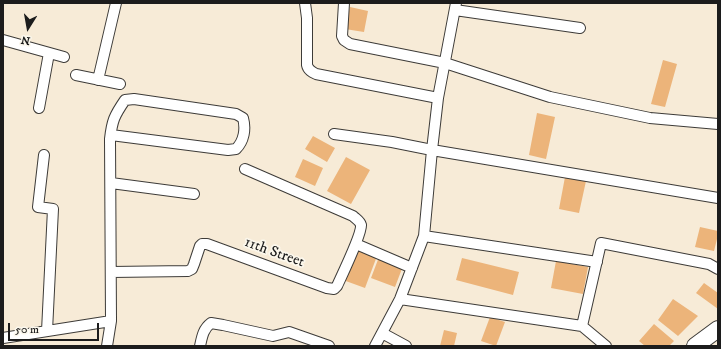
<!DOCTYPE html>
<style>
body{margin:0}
#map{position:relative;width:721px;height:349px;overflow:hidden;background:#f7ebd7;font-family:"IM FELL DW Pica",serif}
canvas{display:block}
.frame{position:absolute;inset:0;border:4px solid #1c1c1c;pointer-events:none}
.north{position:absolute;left:8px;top:8px;width:40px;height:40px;-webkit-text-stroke:3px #fbf7ec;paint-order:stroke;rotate:191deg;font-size:11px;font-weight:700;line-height:16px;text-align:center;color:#1c1c1c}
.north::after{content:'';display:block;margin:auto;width:14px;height:18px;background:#1c1c1c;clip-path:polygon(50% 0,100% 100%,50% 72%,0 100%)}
.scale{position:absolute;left:8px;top:323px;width:91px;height:18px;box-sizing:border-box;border:2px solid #1c1c1c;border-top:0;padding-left:5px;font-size:12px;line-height:14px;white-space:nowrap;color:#1c1c1c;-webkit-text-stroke:3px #fbf7ec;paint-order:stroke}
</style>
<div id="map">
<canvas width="721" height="349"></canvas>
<div class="frame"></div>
<div class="north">N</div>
<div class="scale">50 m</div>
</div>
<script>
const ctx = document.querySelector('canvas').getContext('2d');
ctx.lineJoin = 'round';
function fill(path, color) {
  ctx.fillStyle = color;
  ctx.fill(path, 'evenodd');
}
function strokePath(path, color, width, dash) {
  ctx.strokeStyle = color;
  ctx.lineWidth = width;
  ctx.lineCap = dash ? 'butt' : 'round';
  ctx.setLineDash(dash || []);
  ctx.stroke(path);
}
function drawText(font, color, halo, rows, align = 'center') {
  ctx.font = font + ' "IM FELL DW Pica",serif';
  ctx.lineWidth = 3.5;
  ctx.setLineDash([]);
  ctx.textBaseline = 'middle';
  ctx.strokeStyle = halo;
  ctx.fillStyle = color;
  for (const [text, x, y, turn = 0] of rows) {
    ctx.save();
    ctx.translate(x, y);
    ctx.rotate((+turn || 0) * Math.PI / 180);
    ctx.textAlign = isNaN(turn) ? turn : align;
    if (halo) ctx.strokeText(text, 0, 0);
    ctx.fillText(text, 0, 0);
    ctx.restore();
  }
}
const building = new Path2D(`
 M350,7l18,4 -4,21 -19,-3z
 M663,60l14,4 -12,43 -14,-3z
 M537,113l18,4 -9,42 -17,-4z
 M313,136l22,12 -8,14 -22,-13z
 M346,157l24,13 -19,34 -24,-13z
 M303,159l20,9 -8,18 -20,-9z
 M565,177l21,4 -7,32 -20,-4z
 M700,227l18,4v4l-4,16 -19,-4z
 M355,248l22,8 -12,32 -22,-8z
 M379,257l24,9 -8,21 -24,-9z
 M462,258l57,14 -6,23 -57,-15z
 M556,261l32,6 -5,27 -32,-6z
 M704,283l14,10v16l-22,-16z
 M673,299l25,17 -20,20 -20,-16z
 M490,317l15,5 -9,24 -15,-5z
 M654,324l20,17 -5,5h-24l-6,-5z
 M444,330l13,3 -3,13h-14z`);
const street = new Path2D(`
 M305,3l2,15v47c1,5 5,7 9,9l122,24
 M344,3l-2,33 2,4 6,4 95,19 105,34 100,21 68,6
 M455,10l125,18
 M3,40l61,17
 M76,75l44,9
 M98,80l18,-77
 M39,108l10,-55
 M334,134l58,8 40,8 286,48
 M44,155l-6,52 15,2 -6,122
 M111,183l83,11
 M424,236l173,26
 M356,244l56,24
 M111,272l77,-1 4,-2 2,-5 6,-18 2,-2h5l120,44 7,1 3,-3c5,-11 25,-52 24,-61 -1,-4 -5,-6 -8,-9l-108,-47
 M400,299l182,27 24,20
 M582,326l19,-83 108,21 9,5
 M382,333l24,13
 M3,338l108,-17
 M107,346l4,-25 -1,-182c2,-18 4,-23 15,-39l9,-1 102,15 7,4c3,11 1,23 -7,31l-8,1 -117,-15
 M200,346c2,-9 3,-17 11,-23l12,2 50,11 16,-4 40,14
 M375,346l25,-47 24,-63 8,-86 6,-52 18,-95`);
const primary = new Path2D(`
 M695,346l23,-17`);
const streetNames = [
 ["11th Street",274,253,20]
];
fill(building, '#ecb47a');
strokePath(street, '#3d3b38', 12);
strokePath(primary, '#3d3b38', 18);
strokePath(street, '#fff', 10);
strokePath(primary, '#fff', 16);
drawText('15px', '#1c1c1c', '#fbf7ec', streetNames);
</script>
